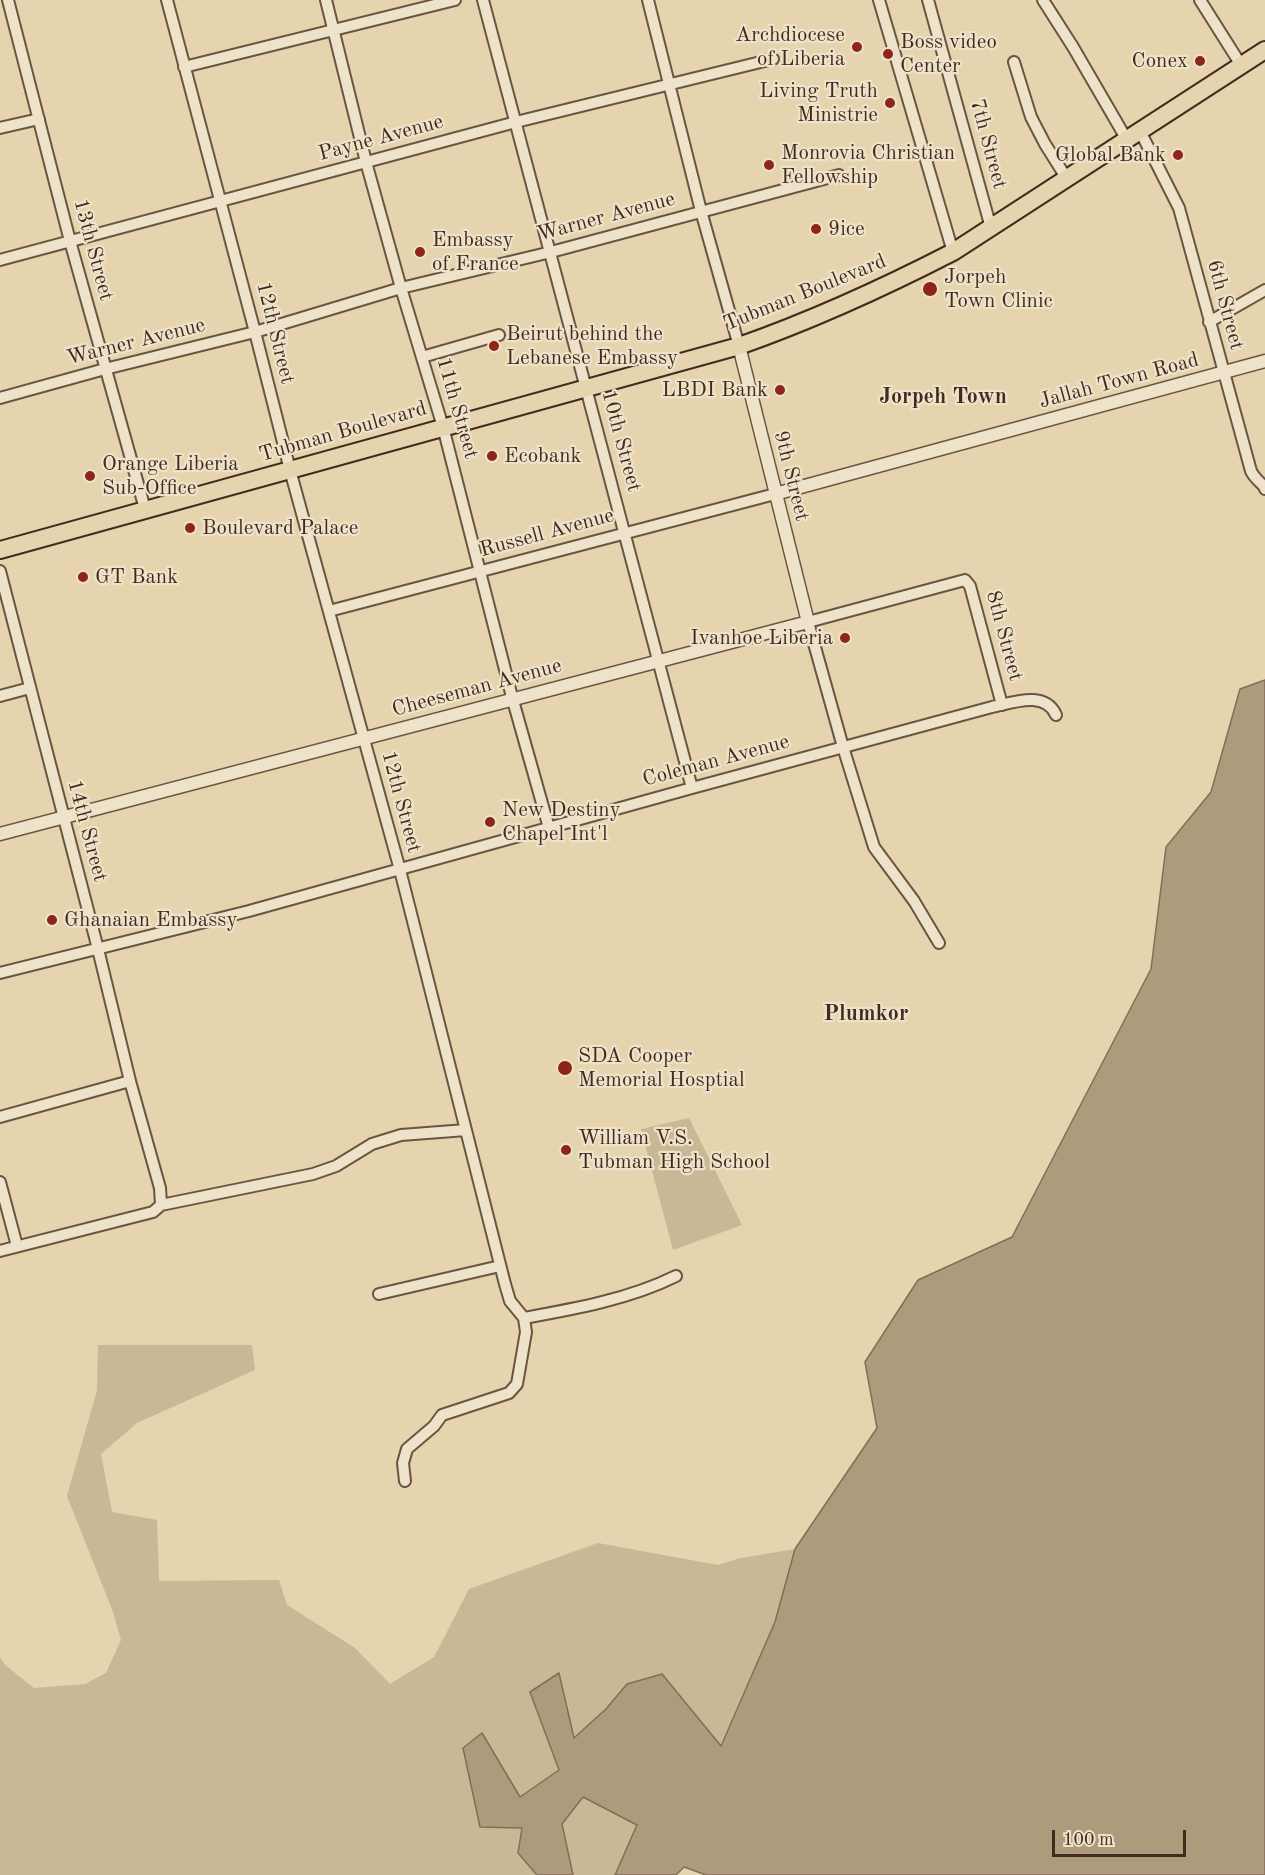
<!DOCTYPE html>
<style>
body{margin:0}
#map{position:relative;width:1265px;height:1875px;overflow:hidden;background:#e5d4ad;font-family:"Old Standard TT",serif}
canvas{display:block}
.scale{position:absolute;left:1052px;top:1830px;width:134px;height:27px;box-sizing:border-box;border:3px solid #422b1e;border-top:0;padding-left:8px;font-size:18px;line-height:21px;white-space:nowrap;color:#422b1e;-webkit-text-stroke:4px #eee3ca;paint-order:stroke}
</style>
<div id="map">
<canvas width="1265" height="1875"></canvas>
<div class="scale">100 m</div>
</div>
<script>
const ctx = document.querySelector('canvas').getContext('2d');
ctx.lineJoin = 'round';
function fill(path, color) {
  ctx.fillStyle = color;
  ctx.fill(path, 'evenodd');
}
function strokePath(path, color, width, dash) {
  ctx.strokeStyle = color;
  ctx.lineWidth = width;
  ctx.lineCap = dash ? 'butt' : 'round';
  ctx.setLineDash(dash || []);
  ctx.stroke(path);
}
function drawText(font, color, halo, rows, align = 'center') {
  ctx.font = font + ' "Old Standard TT",serif';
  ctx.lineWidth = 4.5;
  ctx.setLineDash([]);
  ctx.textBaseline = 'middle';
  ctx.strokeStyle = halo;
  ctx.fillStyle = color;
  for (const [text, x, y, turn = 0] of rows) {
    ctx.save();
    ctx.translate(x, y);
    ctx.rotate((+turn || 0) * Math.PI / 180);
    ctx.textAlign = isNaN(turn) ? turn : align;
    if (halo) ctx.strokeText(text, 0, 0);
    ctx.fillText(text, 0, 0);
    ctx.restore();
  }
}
const green = new Path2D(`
 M689,1118l53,107 -69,25 -32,-121z
 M98,1345h154l3,25 -118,53 -36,31 11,58 45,8 2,61 120,-1 8,25 68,43 35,36 44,-27 35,-68 129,-46 120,22 23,-7 54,-9 -20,73 -55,124 -93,-62 -21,25 -32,29 -15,-65 -29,19 53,105 54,28 -22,50h-615v-218l5,8 29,23 51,-4 21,-11 15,-33 -8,-28 -46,-116 30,-106z`);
const water = new Path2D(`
 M1265,680v1195h-559l-22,-8 -8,8h-61l22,-50 -54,-28 -21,27 11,51h-36l-19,-22 4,-25 -42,-1 -17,-79 19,-15 38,64 39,-27 -29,-78 29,-19 15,65 32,-29 21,-25 35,-10 59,72 54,-124 20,-73 82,-121 -12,-66 53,-82 94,-43 139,-268 15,-122 45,-55 29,-103z`);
const minor = new Path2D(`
 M8,0l62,241 75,268
 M167,0l88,332 35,138 110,400 105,414 5,17 14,17 2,14 -9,52 -8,9 -67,22 -8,11 -27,23 -4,14 2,18
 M326,0l40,162 35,126 42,139 69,270 37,131
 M483,0l209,788
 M648,0l53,211 38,135
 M879,0l74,252
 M928,0l63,228
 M1043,0l30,47 54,93
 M1200,0l41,65
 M1014,62l17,55 14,27 22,35
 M184,67l271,-67
 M0,128l39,-9
 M1140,131l39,77 72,263c4,9 13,13 14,18
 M0,260l516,-138 257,-63
 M1209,322l56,-32
 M422,357l77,-22
 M0,398l105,-29 150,-37 146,-44 150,-36 288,-77
 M0,571l98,378 32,132 30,107 1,17
 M329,611l446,-117
 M0,696l30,-8
 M939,943l-25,-42 -40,-54 -31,-100 -35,-125 157,-42 5,6 32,119
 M0,973l249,-62 443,-123 300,-81c20,-4 53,-17 64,8
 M0,1117l130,-36
 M0,1182l17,64
 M161,1205l152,-31 23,-8 36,-22 29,-9 65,-5
 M0,1251l153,-39 8,-7
 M379,1294l121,-28
 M524,1318c50,-9 106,-19 152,-42`);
const tertiary = new Path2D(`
 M775,494l490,-133
 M0,834c269,-71 538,-143 808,-212l-69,-276`);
const trunk = new Path2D(`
 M0,550l739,-204c74,-26 144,-58 214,-94l312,-202`);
const markers = [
 [857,47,6,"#8f2418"],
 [888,54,6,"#8f2418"],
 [1200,61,6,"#8f2418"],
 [890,103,6,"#8f2418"],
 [1178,155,6,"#8f2418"],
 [769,165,6,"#8f2418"],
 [816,229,6,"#8f2418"],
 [420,252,6,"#8f2418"],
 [930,289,8,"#8f2418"],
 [494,346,6,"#8f2418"],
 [780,390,6,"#8f2418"],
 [492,456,6,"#8f2418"],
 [90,476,6,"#8f2418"],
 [190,528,6,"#8f2418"],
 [83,577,6,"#8f2418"],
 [845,638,6,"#8f2418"],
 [490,822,6,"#8f2418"],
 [52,920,6,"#8f2418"],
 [565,1068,8,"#8f2418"],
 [566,1150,6,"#8f2418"]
];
const poiNames = [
 ["Archdiocese",845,35,"right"],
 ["of Liberia",845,59,"right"],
 ["Boss video",900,42],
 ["Center",900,66],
 ["Conex",1188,61,"right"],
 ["Living Truth",878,91,"right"],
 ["Ministrie",878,115,"right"],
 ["Monrovia Christian",781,153],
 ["Fellowship",781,177],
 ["Global Bank",1166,155,"right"],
 ["9ice",828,229],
 ["Embassy",432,240],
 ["of France",432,264],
 ["Jorpeh",944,277],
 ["Town Clinic",944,301],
 ["Beirut behind the",506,334],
 ["Lebanese Embassy",506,358],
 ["LBDI Bank",768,390,"right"],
 ["Ecobank",504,456],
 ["Orange Liberia",102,464],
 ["Sub-Office",102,488],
 ["Boulevard Palace",202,528],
 ["GT Bank",95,577],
 ["Ivanhoe Liberia",833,638,"right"],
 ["New Destiny",502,810],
 ["Chapel Int'l",502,834],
 ["Ghanaian Embassy",64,920],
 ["SDA Cooper",578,1056],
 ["Memorial Hosptial",578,1080],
 ["William V.S.",578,1138],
 ["Tubman High School",578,1162]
];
const streetNames = [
 ["Payne Avenue",381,138,-15],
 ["7th Street",988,144,75],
 ["Warner Avenue",606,217,-15],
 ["13th Street",93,250,75],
 ["Tubman Boulevard",805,293,-22],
 ["6th Street",1225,305,75],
 ["12th Street",275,333,76],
 ["Warner Avenue",136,342,-14],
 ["Jallah Town Road",1119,381,-15],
 ["11th Street",457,408,74],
 ["Tubman Boulevard",343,432,-16],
 ["10th Street",621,441,75],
 ["9th Street",791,476,76],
 ["Russell Avenue",547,533,-15],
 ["8th Street",1004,636,75],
 ["Cheeseman Avenue",477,688,-15],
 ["Coleman Avenue",716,761,-15],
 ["12th Street",401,802,75],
 ["14th Street",87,831,75]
];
const neighbourhoodNames = [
 ["Jorpeh Town",943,397],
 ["Plumkor",866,1014]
];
fill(green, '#c9b795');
fill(water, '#ae9b7c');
strokePath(water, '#836e56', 1.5);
strokePath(minor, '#6b5542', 14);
strokePath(tertiary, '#6b5542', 15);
strokePath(trunk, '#422b1e', 20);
strokePath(minor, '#eee3ca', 10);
strokePath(tertiary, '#eee3ca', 12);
strokePath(trunk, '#e5d4ad', 16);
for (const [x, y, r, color] of markers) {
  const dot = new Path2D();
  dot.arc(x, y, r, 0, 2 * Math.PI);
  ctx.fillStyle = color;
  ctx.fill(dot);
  strokePath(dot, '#eee3ca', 2);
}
drawText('21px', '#422b1e', '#eee3ca', poiNames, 'left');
drawText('21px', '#422b1e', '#eee3ca', streetNames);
drawText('bold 22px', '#422b1e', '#eee3ca', neighbourhoodNames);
</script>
